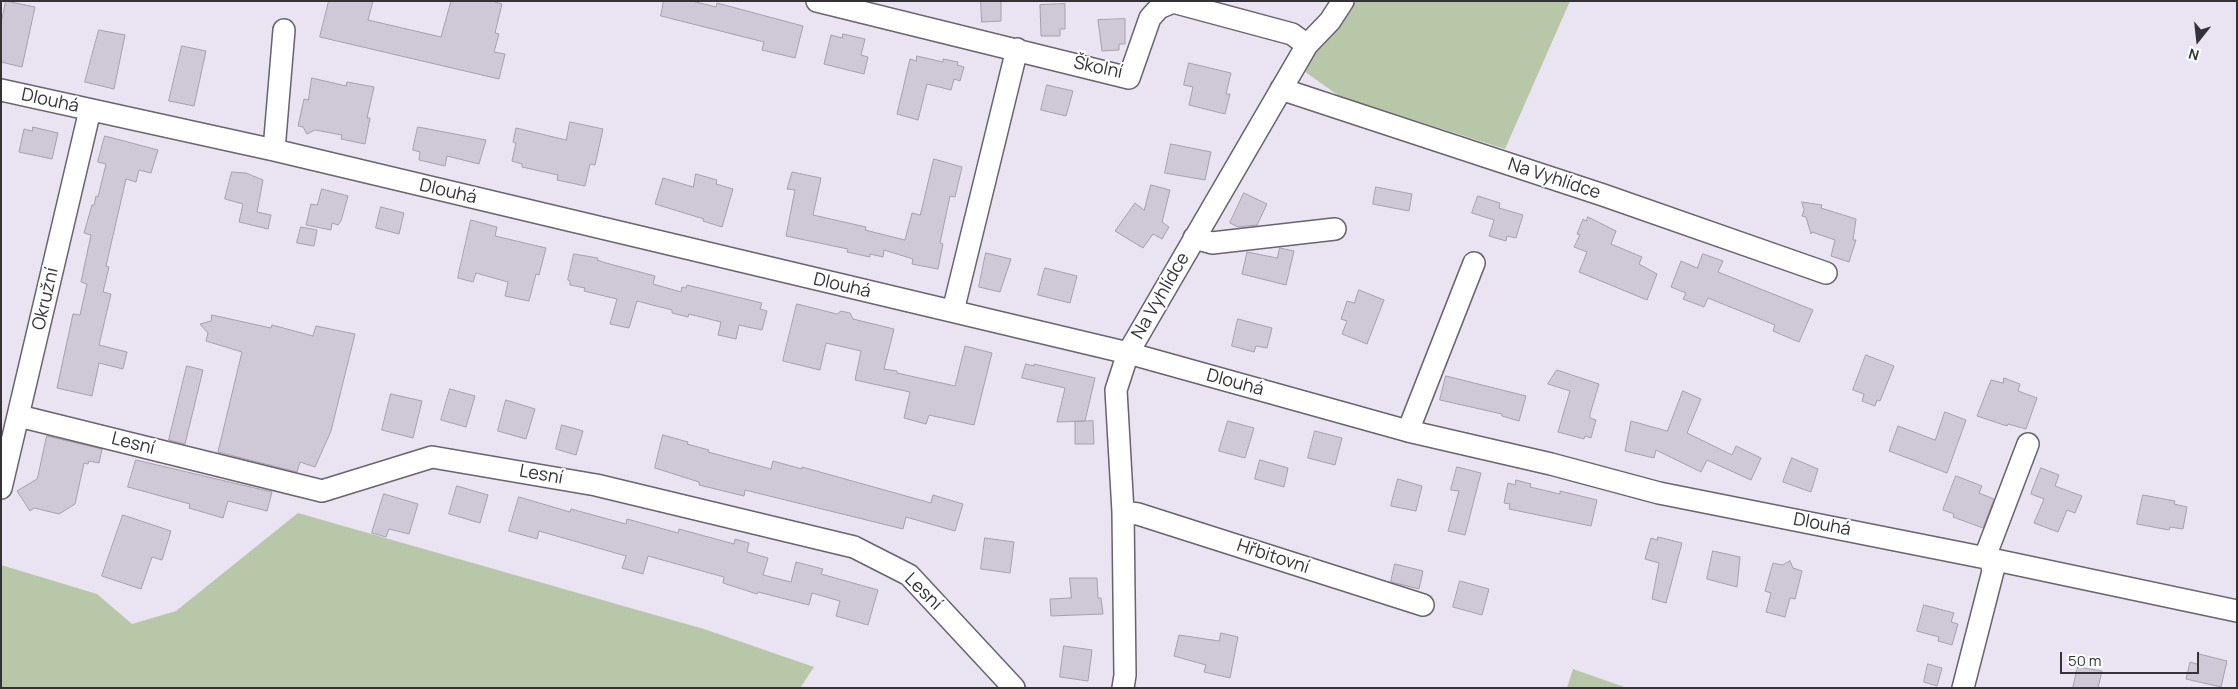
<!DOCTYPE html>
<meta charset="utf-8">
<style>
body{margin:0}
#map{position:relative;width:2238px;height:689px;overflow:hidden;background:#eae3f1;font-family:Manrope,sans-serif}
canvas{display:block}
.frame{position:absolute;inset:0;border:2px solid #343137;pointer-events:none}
.north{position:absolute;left:2173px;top:15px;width:50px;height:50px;-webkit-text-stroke:4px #fff;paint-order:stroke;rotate:196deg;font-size:14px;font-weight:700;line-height:20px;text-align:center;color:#343137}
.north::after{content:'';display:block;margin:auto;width:18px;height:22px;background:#343137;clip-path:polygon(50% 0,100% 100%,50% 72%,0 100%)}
.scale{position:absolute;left:2060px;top:652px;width:139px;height:22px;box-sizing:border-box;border:2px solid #343137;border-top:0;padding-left:6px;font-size:15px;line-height:18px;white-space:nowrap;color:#343137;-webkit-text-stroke:4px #fff;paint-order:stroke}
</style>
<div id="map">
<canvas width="2238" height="689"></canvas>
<div class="frame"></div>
<div class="north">N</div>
<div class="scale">50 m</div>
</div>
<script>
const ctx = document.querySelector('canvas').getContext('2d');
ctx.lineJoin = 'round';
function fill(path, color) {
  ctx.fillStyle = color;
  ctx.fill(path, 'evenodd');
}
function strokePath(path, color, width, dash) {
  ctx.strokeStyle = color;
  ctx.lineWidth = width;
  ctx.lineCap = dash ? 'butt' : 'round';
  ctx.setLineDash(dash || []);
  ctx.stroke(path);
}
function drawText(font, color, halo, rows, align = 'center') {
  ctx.font = font + ' Manrope,sans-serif';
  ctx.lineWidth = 4;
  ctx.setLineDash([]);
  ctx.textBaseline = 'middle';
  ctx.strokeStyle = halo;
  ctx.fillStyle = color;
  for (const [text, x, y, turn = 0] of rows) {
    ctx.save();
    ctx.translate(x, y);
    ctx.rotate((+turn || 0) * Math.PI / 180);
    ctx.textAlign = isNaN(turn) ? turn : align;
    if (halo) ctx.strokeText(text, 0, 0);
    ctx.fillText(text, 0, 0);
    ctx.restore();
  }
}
const green = new Path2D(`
 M1351,1h219l-65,148 -166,-53 -35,-25z
 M298,513l406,116 110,38 -14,21h-799v-123l96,29 35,30 44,-13z
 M1573,669l54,19h-60z`);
const building = new Path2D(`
 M6,1l29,6 -13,60 -21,-5v-38z
 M329,1h44l-5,19 73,17 10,-36h41l10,3 -7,29 4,1 -5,18 11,2 -6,25 -179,-42z
 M664,1h28l24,6 1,-4 86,23 -8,32 -33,-8 2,-8 -103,-26z
 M981,1h20v20l-19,1z
 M1065,4v25h-5v7h-19l-1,-31z
 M1125,19v25h-6v6l-17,1 -4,-31z
 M99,30l26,5 -11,54 -29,-7z
 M843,34l22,5 -4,16 7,2 -4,17 -40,-10 7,-29 11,3z
 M182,46l24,5 -12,55 -25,-5z
 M917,56l26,6v-3l15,3 -1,3 7,2 -4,14 -6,-2 -3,11 -24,-6 -9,36 -21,-6 13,-55 6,2z
 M1189,63l42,10 -5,21h4l-5,20 -36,-9 4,-18 -9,-2z
 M312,78l34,8 1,-4 27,5 -7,31h3l-5,26 -24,-5 1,-4 -27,-5 -8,4 -4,-7 -5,-1 6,-27 4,1z
 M1047,85l26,6 -7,25 -25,-6z
 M570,122l33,7 -8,36 -5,-1 -5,22 -28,-6 1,-5 -36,-8v-3l-10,-3 4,-18 -3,-1 3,-14 50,12z
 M33,127l25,6 -6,26 -33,-7 5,-23 8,2z
 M418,127l68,13 -7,24 -32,-8 -2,10 -26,-6 1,-8 -7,-2z
 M105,136l53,14 -7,23 -12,-3 -3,12 -10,-3 -20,87 3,1 -6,25 8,2 -12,51 28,7 -4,17 -24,-6 -7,33 -35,-8 16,-74 7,1 7,-31 -6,-2 10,-47 -7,-2 8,-28h2l2,-9 2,1 8,-33 -8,-2z
 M1171,144l40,8 -6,28 -40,-7z
 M934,159l28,8 -7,30 -5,-1 -10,47 3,1 -5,25 -26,-5 1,-5 -29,-9 -1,7 -13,-3v3l-23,-5 1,-3 -62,-13 9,-46 -8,-1 5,-17 29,6 -8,37 53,12 -1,3 40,10 7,-27 8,2z
 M232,172l14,1 17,7 -6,32 14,3 -3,14 -29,-7 4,-18 -18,-5z
 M696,174l21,6 -1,4 17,5 -11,38 -19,-6 1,-2 -49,-15 8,-26 30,9z
 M1151,185l19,5 -8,32 7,5 -7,12 -9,-5 -10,14 -28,-17 20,-28 9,7z
 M1376,187l36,7 -3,17 -36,-7z
 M322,189l26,7 -7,25 -3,4 -6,-2 -1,7 -25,-5 5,-21 6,1z
 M1244,193l23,11 -10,21 -19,2 -8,-4z
 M1478,196l22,7 -1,5 24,7 -7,23 -9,-2 -1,5 -17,-5 5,-16 -22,-7z
 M1802,202l20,3 -1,3 35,11 -3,21h3l-7,22 -18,-6 4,-16 -23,-8 -1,2 -5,-17 -4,-1 2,-6z
 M381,207l23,6 -5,21 -23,-6z
 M1588,217l28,14 -5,13 31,13 -3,7 18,10 -10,26 -68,-28 8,-20 -13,-5 6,-12 -3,-1 6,-15 3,2z
 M471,220l26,7 -2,9 51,12 -7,27 -3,-1 -7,27 -24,-5 3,-14 -32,-9 -3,9 -15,-4z
 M301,227l16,3 -3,16 -17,-3z
 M1280,248l14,3 -8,34 -44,-11 5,-22 30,6z
 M986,253l25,6 -11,33 -21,-5z
 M574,254l24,4 -1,2 9,3 49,13 -2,8 28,8 1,-5 4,1 1,-3 75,18 -2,6 7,2 -5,19 -23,-5 -3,14 -18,-4 3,-13 -32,-8 -1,3 -16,-4v-3l-35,-9 -8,27 -19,-4 7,-25 -33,-8 1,-3 -15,-3v-4l-2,-1z
 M1703,254l20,7 -5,11 95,38 -14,32 -26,-11 2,-6 -67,-27 -4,9 -21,-8 3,-6 -15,-6 10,-26 16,7z
 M1045,268l32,8 -7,27 -32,-8z
 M1359,290l25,10 -17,44 -25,-10 5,-13 -6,-2 6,-18 7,2z
 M797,304l40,10 4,-3 9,2 3,6 41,10 -10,40 13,2v2l58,13 10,-40 27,7 -18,72 -45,-10 -3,9 -22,-6 6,-26 -55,-12 6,-29 -35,-8 -6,27 -37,-9z
 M212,315l59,13 1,-3 41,11 3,-10 39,8 -24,97 -16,36 -15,-5 -3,10 -79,-20 24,-100 -36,-11 2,-8 -8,-9 11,-3z
 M1238,319l34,9 -5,20 -11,-2 -2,6 -22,-6z
 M1866,355l28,11 -14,35 -3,-1 -2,6 -13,-5 2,-7 -11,-4z
 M1026,364l8,2v-2l61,14 -10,43 -28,1 8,-34 -43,-10z
 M187,366l16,4 -18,74 -16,-4z
 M1557,370l42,14 -9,30v4l6,2 -5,18 -6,-2 -1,3 -26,-7 12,-41 -22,-7z
 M1446,376l80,20 -7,25 -17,-5v-2l-62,-14z
 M2004,378l16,6 -2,7 19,7 -11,31 -18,-5 -1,2 -30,-10 14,-36 12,3z
 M450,389l25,7 -9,31 -25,-7z
 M1683,391l18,8 -14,34 45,22 4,-9 25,12 -10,22 -44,-20 -6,12 -45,-22 -2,8 -29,-7 6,-30 36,10z
 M391,394l31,7 -9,37 -31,-8z
 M506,400l29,9 -9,30 -28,-8z
 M1945,412l21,8 -19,53 -58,-22 9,-25 37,14z
 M1093,421l1,23h-19v-22z
 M1228,421l26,7 -9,30 -26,-7z
 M562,425l21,6 -7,24 -20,-6z
 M1315,431l27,7 -7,27 -27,-7z
 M663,435l25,7 -1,2 22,6 -1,2 63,17 2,-8 29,8v-2l129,36 2,-8 30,9 -8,27 -49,-14 -3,12 -158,-39 -1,6 -45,-11v-3l-44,-14z
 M47,436l55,13 -3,14 -10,-2 -1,3 -4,-1 -9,41 -16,10 -25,-6 -4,3 -13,-20 20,-12z
 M1792,458l26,11 -7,23 -28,-10z
 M136,460l136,32 -5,19 -39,-10 -5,17 -34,-10 1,-4 -62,-17z
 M1260,460l28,8 -4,19 -29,-8z
 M1457,467l24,6 -16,62 -17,-4 11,-40 -8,-1z
 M2041,468l18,7 -4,11 27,10 -7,17 -8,-3 -9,22 -24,-9 10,-24 -13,-5z
 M1956,476l26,10 -3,7 15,6 -11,29 -30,-11 1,-3 -11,-4z
 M1398,479l24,7 -6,25 -25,-5z
 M1516,480l15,4 -1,3 30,7v-3l37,9 -6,26 -82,-17 1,-5 -6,-1 4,-20 7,2z
 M457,486l31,9 -8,28 -31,-9z
 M384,494l34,10 -9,30 -20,-5 -3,8 -14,-4z
 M2143,495l32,6 -1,3 13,3 -4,22 -13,-2 -1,3 -32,-6z
 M519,497l51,15 1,-3 55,15 1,-5 51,14 1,-4 55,15 1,-5 14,4 -2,9 21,6 -5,17 28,7 5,-20 27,7 -2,5 57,16 -10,35 -32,-9 4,-15 -28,-8 -3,12 -51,-13 -1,2 -34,-11 1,-6 -76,-21 -5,18 -21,-6 4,-12 -87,-25 -2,8 -28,-8z
 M123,515l48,16 -9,29 -10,-3 -11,32 -39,-13z
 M1658,537l24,6 -16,60 -14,-4 7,-36 -14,-4 6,-21 6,2z
 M985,538l29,4 -4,31 -29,-4z
 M1713,551l27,6 -3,30 -30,-8z
 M1790,561l3,7 9,3 -7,28 -5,-1 -5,19 -19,-5 5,-19 -6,-2 8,-28 9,2z
 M1395,564l28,7 -4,18 -28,-7z
 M1070,578h27l1,20h3l2,16 -52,2 -1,-17 21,-1z
 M1460,581l29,8 -7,26 -29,-8z
 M1924,605l30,8 -3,9 7,2 -6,21 -14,-4 1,-4 -22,-6z
 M1221,633l17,4 -8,41 -26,-6 2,-7 -32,-9 5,-21 40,6z
 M1064,646l28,4 -4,31 -28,-4z
 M2199,654l28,7 -6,26 -35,-8 4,-17 7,2z
 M1928,664l14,4 -5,18 -13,-4z
 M2078,667l24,4 -4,17h-25z`);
const street = new Path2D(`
 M817,1l312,77 21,-60 9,-10 14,-6 119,32 15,11
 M1281,89l322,106 223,78
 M1,90l273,60 854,203 280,78 143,33 108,29 332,66 246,52
 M274,150l10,-120
 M1194,238l18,5 123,-14
 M953,311l64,-262
 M19,416l303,75 110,-34 164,28 258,62 55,28 105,113
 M1408,431l66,-168
 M1,488l89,-378
 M1123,512l15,2 285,91
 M1123,688l2,-13 -2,-163 -7,-122 12,-37 179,-308 23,-24 13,-20
 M1963,688l30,-117 -5,-22 40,-105`);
const streetNames = [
 ["Školní",1098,68,12],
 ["Dlouhá",50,101,12],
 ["Na Vyhlídce",1554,179,18],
 ["Dlouhá",448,192,13],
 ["Dlouhá",842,286,13],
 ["Na Vyhlídce",1161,296,-60],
 ["Okružní",46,299,-77],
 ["Dlouhá",1235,383,15],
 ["Lesní",133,444,14],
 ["Lesní",541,475,10],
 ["Dlouhá",1822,525,11],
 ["Hřbitovní",1273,557,18],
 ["Lesní",923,592,44]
];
fill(green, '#b8c7a8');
fill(building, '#cfc8d6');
strokePath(building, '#a6a0ad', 1);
strokePath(street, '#69636f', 24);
strokePath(street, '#fff', 21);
drawText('18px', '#343137', '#fff', streetNames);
</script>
